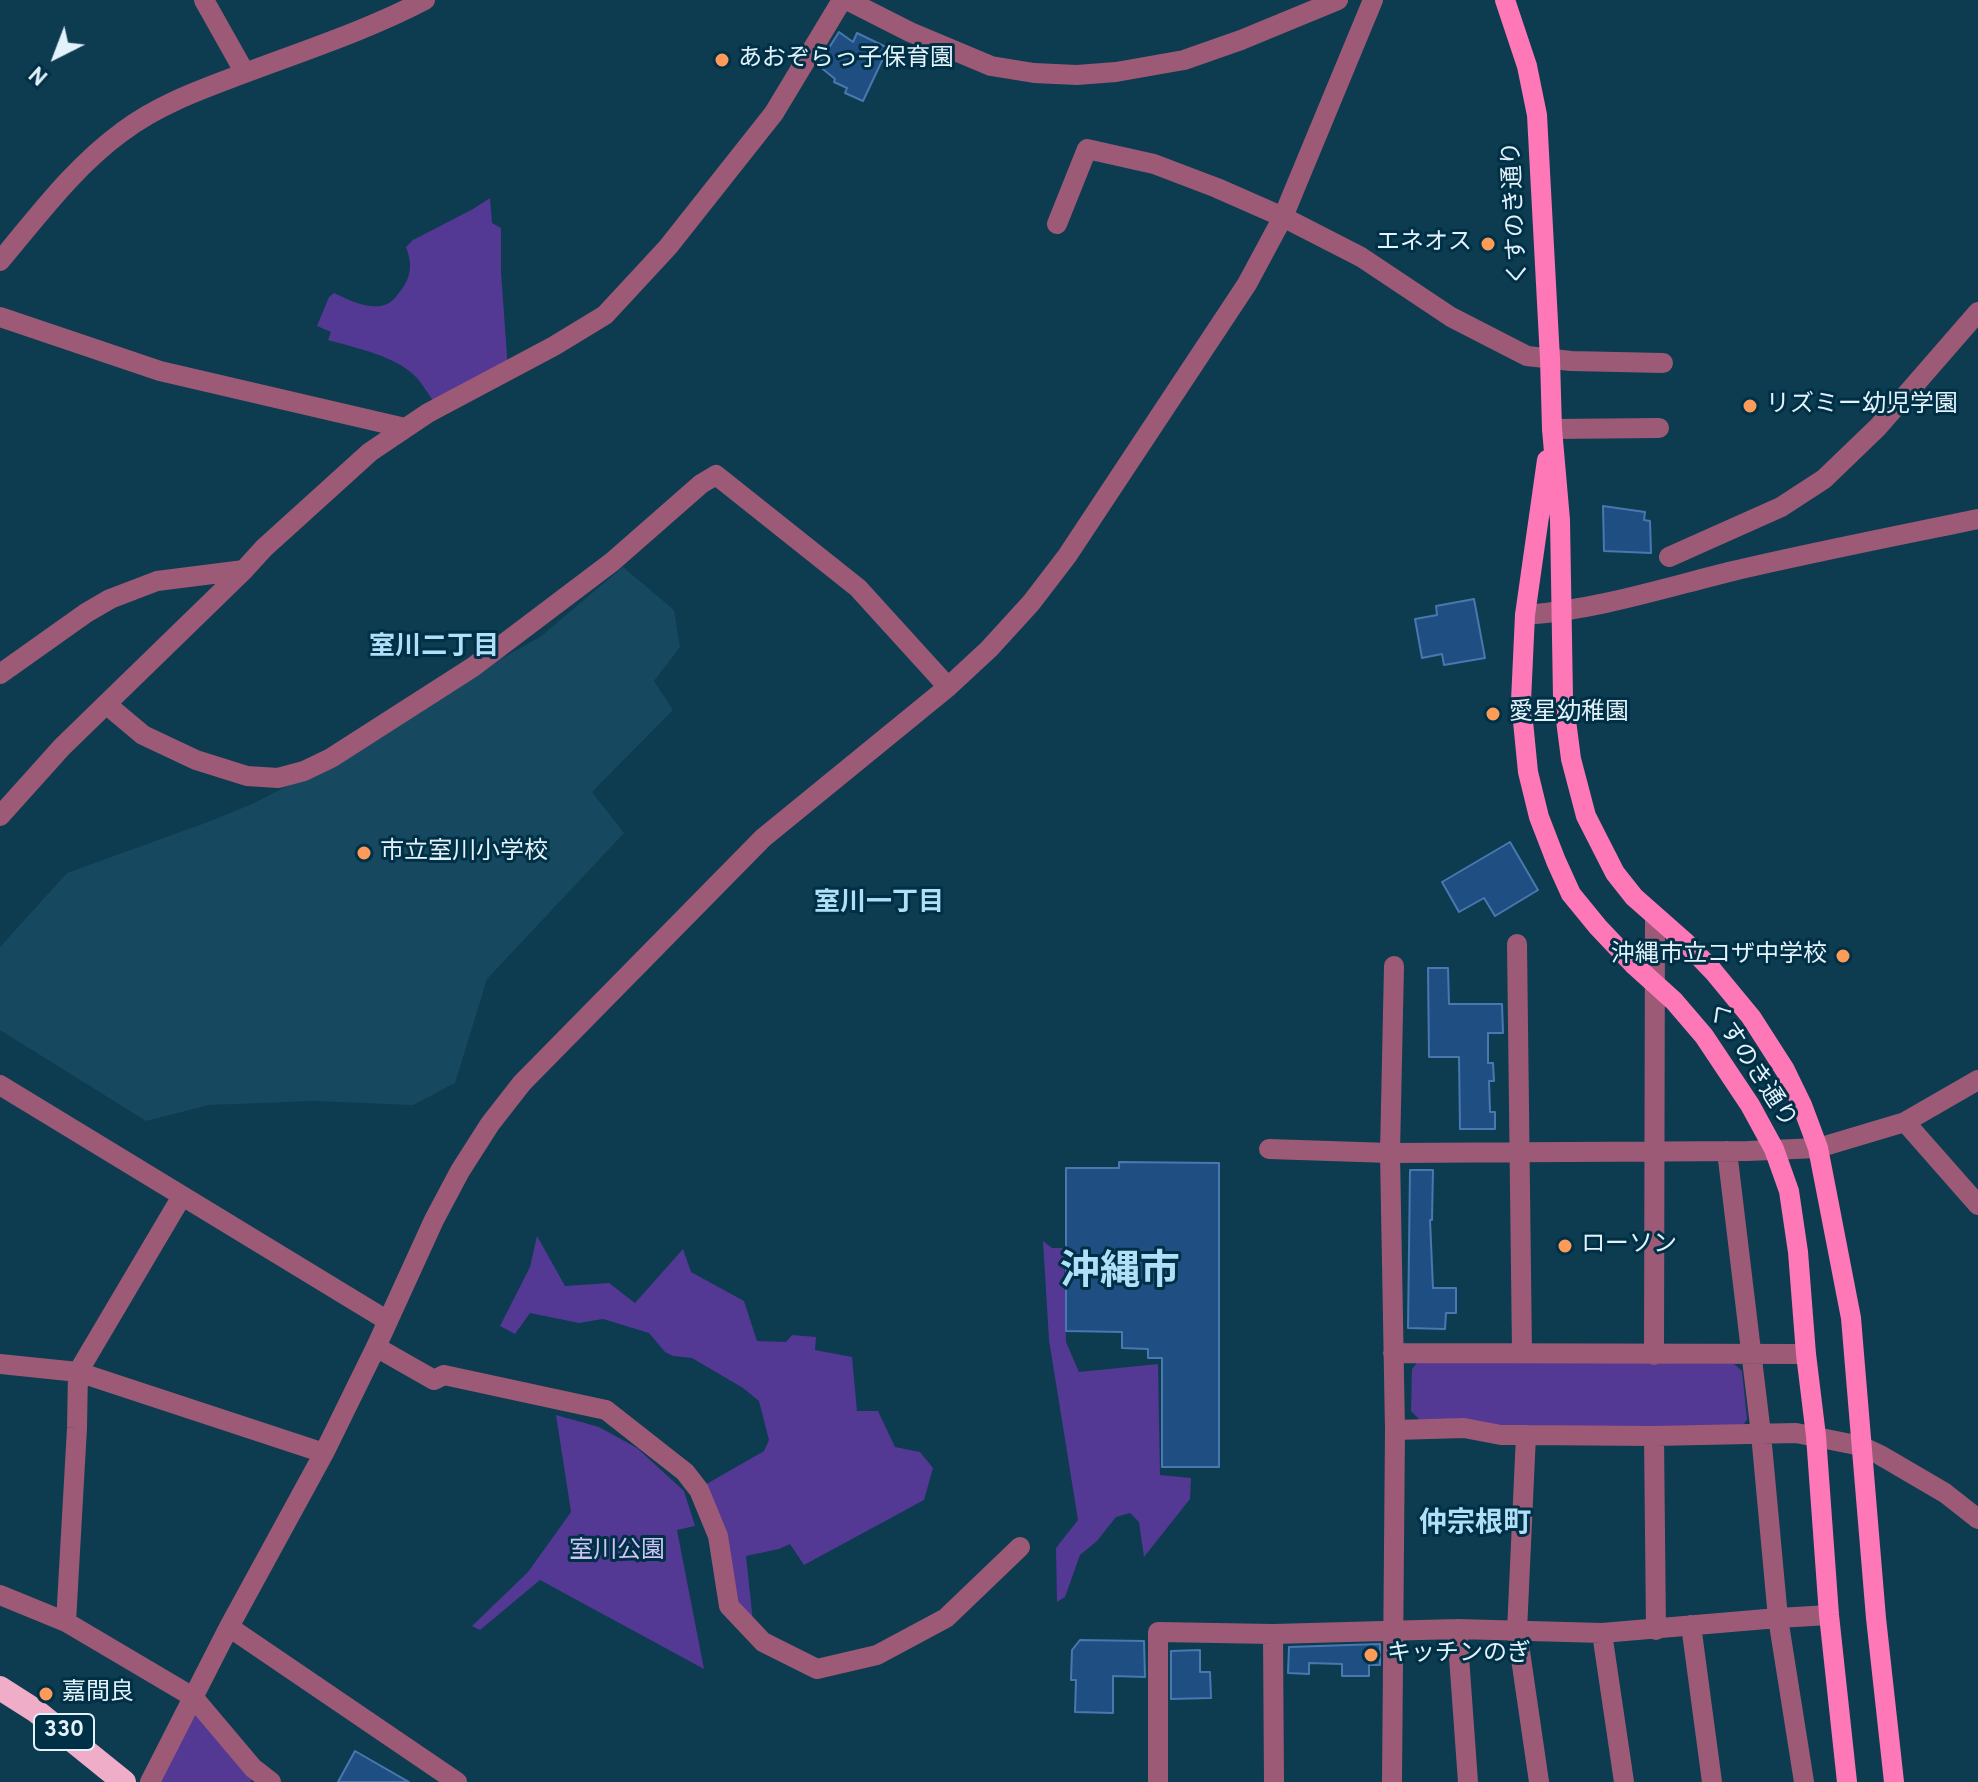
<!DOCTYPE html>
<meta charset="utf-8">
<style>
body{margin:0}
#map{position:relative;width:1978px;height:1782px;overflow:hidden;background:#0d3b50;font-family:Overpass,sans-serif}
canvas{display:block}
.north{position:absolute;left:16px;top:16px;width:80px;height:80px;-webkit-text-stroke:6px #003045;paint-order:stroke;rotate:222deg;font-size:22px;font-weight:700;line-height:32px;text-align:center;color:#e2f1fa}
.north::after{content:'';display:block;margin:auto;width:28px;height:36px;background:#e2f1fa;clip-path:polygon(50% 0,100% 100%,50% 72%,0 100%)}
</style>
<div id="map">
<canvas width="1978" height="1782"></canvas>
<div class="north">N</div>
</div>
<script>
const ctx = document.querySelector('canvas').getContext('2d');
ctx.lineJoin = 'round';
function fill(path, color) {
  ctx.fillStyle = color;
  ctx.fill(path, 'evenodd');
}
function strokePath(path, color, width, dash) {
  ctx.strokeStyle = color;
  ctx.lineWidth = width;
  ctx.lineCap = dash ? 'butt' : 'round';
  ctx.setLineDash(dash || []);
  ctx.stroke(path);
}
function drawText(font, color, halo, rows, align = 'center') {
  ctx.font = font + ' Overpass,"Noto Sans JP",sans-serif';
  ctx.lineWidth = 6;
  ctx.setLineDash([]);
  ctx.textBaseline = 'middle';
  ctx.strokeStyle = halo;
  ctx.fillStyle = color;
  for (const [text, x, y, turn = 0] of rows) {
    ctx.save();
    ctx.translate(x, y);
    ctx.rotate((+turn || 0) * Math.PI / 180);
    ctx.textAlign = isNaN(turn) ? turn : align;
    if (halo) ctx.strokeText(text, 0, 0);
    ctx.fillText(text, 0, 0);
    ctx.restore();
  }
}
const built = new Path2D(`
 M623,567l51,43 6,37 -26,34 19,29 -81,82 32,41 -137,146 -32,104 -42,22 -99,-4 -105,4 -63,16 -146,-91v-83l67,-74 141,-51 44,-18 63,-32 166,-102 59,-33z`);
const green = new Path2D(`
 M490,198l2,25 9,5v44l7,98 -70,38c-7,-10 -14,-22 -22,-31 -20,-21 -60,-29 -88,-37l3,-8 -14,-6 12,-29 5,-4c17,8 44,22 60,6 3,-3 5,-7 8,-10 10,-14 10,-26 4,-42l7,-7 60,-31z
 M537,1236l28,50 44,-3 26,20 48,-54 8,23 53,29 13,40 29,1 6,-7 24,2 -1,13 37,7 5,54h21l17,36 25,5 13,16 -9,32 -120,65 -14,-21 -11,5 -33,7 7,66 -17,-17 -33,-119 61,-35 5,-11 -10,-39 -16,-13 -51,-30 -19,-2 -8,-4 -16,-19 -46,-14 -24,4 -49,-10 -15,21 -15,-8 30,-59z
 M1043,1241l9,7h12l2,94 13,30 79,-8 2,111 31,3 -1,21 -46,58 -5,-35 -9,-9 -14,4 -19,24 -17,14 -15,42 -8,5 -1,-54 22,-28 -29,-180z
 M1420,1359l314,5 8,7 5,48 -6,10h-241l-80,-9 -9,-9 1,-42z
 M556,1415l43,12 38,21 47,43 11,35 -18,4 27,139 -164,-89 -60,50 -8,-4 56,-54 43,-60z
 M193,1697l66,76 -9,9h-99z`);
const building = new Path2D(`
 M839,32l14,10 4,-9 31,15 -25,53 -18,-8 2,-5 -13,-6 1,-3 -17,-14z
 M1603,506l42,6 -1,8 6,1 1,32 -47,-2z
 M1474,599l11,59 -41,7 -2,-11 -20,4 -7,-39 22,-4 -1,-9z
 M1510,842l28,48 -43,26 -11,-18 -25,14 -17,-30z
 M1428,968h20l1,36h53l1,29h-15v30h5l1,18h-5l1,31h5v17h-35l-1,-72h-30z
 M1119,1162l100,1v304h-57v-109h-14v-9l-26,-1v-16l-56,-1v-163h53z
 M1410,1170h23l-1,50h-2l3,68h23v25h-10l-1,16 -37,-1z
 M1080,1640l64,1 1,36 -32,-1v37l-38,-1 1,-32h-5l1,-30z
 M1380,1644v21h-11v11h-27v-12l-33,-1v11l-21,-1 1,-26z
 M1200,1650v22h10l1,26 -40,1v-48z
 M355,1751l54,31h-71z`);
const minor = new Path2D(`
 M204,0l41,73
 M847,0l63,32 81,34 43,7 43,2 39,-3 68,-12 57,-20 97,-40
 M1057,224l30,-75 67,15 63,24 66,29 78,40 90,60 76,39 44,5 92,2
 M0,261c38,-45 74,-94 122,-129 34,-26 75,-41 115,-56 63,-24 129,-45 188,-76
 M0,317l160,54 245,57
 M1552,429l107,-1
 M1669,557l112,-50 43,-28 54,-52 100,-115
 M1525,615c71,-5 139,-27 208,-44 81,-19 163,-35 245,-52
 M0,674l86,-61 24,-14 47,-18 87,-11
 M106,704l37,31 53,25 51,16 31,2 26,-7 27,-13 142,-91 139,-105 89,-78 15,-9 142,113 90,99
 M0,816l62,-69 182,-177 20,-22 106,-96 58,-39 126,-67 51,-31 63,-68 106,-134 68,-113
 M1517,944l5,409
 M0,1085l388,236
 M1905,1122l73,83
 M1269,1149l121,4 358,-2 70,-3 87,-26 73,-42
 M1727,1151l34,283 17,184 26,164
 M376,1347l58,33 10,-5 162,35 79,62 14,18 19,46 11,70 34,36 54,27 60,-14 69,-37 74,-71
 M1393,1353l413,1
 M1654,1355l1,-438
 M0,1364l78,8 246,81
 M1395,1430l69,-2 37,7h25l128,1 142,-3 65,13 19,9 65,38 33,26
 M1526,1435l-9,196 22,151
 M1654,1436l2,194
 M0,1595l66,27 127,75 60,71 18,14
 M66,1622l11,-194 1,-56 104,-176
 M1691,1625l21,157
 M229,1627l228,155
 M1457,1629l11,153
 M1602,1633l22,149
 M1273,1634l1,148
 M150,1782l79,-155 95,-174 52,-106 58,-127 26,-49 30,-47 32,-41 241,-245 185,-151 41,-38 42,-46 36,-47 180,-272 36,-67 90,-217
 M1158,1782v-150l115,2 184,-5 145,4 176,-15 51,-3
 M1392,1782l3,-352 -5,-277 4,-187`);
const major = new Path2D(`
 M1505,0l22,66 10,49 13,244 2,70 8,91 3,177 8,62 15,57 29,57 19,24 51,45 28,29 38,46 34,53 17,35 16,43 33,170 25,300 18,164
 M1547,460l-22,155 -4,86 7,71 11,45 17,44 15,33 27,33 35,37 41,37 30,35 46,69 24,44 15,42 9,61 8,102 10,82 13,179 18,167`);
const highway = new Path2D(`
 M0,1688l36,23 88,71`);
const markers = [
 [722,60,8,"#fe9b59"],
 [1488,244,8,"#fe9b59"],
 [1750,406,8,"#fe9b59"],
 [1493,714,8,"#fe9b59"],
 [364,853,8,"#fe9b59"],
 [1843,956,8,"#fe9b59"],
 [1565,1246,8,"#fe9b59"],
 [1371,1655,8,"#fe9b59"],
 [46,1694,8,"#fe9b59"]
];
const shields = [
 [64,1732,60]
];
const shieldNames = [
 ["330",64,1732]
];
const poiNames = [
 ["あおぞらっ子保育園",738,60],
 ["エネオス",1472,244,"right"],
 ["リズミー幼児学園",1766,406],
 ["愛星幼稚園",1509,714],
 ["市立室川小学校",380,853],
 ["沖縄市立コザ中学校",1827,956,"right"],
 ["ローソン",1581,1246],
 ["キッチンのぎ",1387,1655],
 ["嘉間良",62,1694]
];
const streetNames = [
 ["くすのき通り",1517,213,-93],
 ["くすのき通り",1750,1066,57]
];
const parkNames = [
 ["室川公園",617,1552]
];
const neighbourhoodNames = [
 ["室川二丁目",434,649],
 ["室川一丁目",879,905]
];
const quarterNames = [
 ["仲宗根町",1475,1525]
];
const townNames = [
 ["沖縄市",1120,1275]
];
fill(built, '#16495f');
fill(green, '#533894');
fill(building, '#1f4f82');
strokePath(building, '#4878af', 2);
strokePath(minor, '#9c5a76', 20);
strokePath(major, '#fe77b6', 20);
strokePath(highway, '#efadc8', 24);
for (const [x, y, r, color] of markers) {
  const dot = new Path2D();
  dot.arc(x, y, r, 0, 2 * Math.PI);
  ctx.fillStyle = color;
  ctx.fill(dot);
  strokePath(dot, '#003045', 3);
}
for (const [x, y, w] of shields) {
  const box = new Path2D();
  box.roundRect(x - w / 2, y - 18, w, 36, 6);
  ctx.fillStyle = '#003045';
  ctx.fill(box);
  strokePath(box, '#e2f1fa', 2);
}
drawText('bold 22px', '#e2f1fa', null, shieldNames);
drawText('24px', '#e2f1fa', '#003045', poiNames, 'left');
drawText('24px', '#e2f1fa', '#003045', streetNames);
drawText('24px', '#ccc3f6', '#003045', parkNames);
drawText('bold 26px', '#b0dff9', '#003045', neighbourhoodNames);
drawText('bold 28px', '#b0dff9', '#003045', quarterNames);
drawText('bold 40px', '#b0dff9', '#003045', townNames);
</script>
